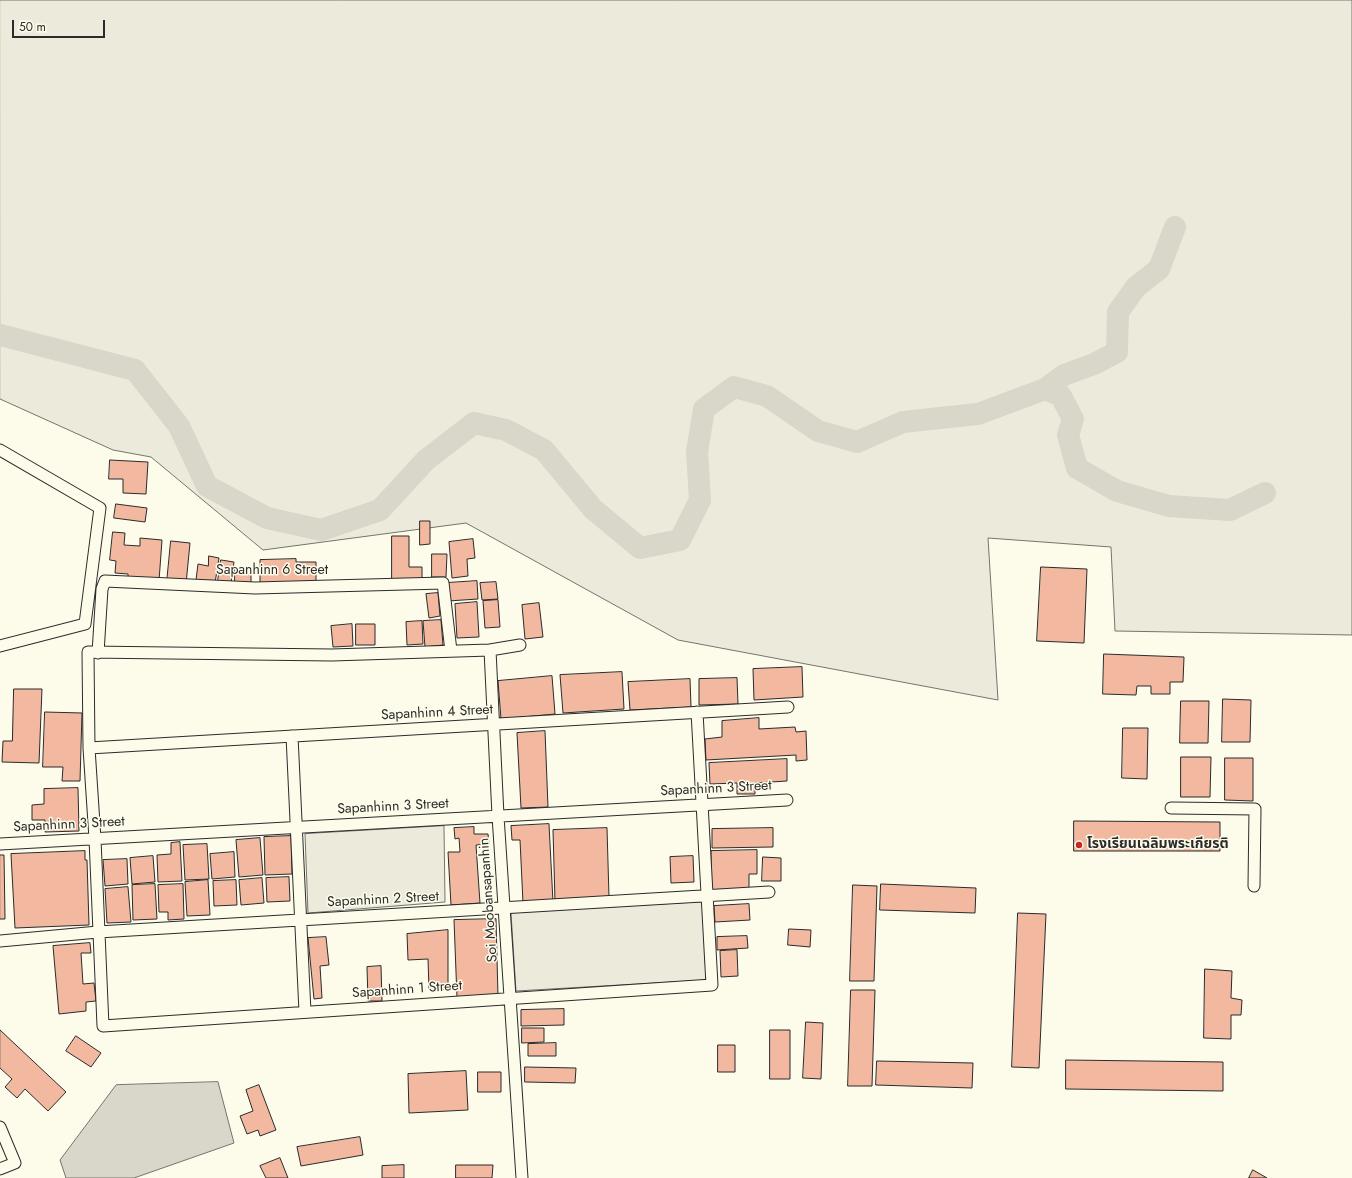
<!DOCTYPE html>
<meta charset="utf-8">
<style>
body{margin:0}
#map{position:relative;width:1352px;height:1178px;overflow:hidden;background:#fdfbea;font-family:Jost,sans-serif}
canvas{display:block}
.scale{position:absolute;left:12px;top:20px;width:93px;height:18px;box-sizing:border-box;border:2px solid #2b2b2b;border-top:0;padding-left:5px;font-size:12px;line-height:14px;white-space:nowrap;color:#2b2b2b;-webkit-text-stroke:3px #fdfbea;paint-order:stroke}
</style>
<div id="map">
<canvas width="1352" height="1178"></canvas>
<div class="scale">50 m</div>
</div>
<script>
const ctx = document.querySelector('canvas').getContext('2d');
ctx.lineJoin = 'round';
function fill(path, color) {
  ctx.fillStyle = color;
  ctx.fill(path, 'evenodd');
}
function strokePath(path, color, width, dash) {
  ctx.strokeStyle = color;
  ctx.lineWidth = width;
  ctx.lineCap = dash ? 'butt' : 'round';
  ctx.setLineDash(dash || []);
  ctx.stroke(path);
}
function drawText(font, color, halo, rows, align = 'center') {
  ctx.font = font + ' Jost,"Noto Sans Thai",sans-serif';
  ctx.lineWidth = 3;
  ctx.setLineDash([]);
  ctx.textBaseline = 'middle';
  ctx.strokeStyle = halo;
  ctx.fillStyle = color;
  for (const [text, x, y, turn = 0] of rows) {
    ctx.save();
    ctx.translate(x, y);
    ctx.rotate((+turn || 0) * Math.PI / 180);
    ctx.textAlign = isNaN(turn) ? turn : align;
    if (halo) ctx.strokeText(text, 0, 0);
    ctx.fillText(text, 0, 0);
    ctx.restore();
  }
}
const green = new Path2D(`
 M0,0h1352v635l-237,-4 -4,-84 -123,-9 10,162 -320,-60 -212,-117 -203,27 -112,-93 -38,-7 -113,-51z
 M444,826l1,76 -137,11 -3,-79z
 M703,902l3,78 -190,11 -5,-78z`);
const water = new Path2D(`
 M218,1082l16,61 -100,35h-68l-6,-18 56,-75z`);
const river = new Path2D(`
 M0,335l135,35 44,56 28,60 60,32 54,12 59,-20 46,-50 48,-37 32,7 38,20 49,59 47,39 40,-8 20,-40 -3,-48 7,-43 30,-22 33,9 51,35 39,11 46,-20 75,-8 67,-25 16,7 12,23 -5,16 9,33 40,23 52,15 61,4 35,-17
 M1045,389l19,-14 30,-11 23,-12 1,-40 18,-25 23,-18 16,-42`);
const building = new Path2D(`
 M110,460l38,2 -2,32 -23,-1v-14h-14z
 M116,504l31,4 -2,14 -31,-4z
 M420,521h10v23l-10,1z
 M113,532l12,1 -1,12 16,1v-8l22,2 -3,41 -31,-3v-4l-13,-1 1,-12 -6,-1z
 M392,536h17v31h13v16h-30z
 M473,539l2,19 -8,1 1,17 -16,2 -3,-36z
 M171,541l19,2 -4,41 -19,-2z
 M432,554h15l-1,23h-14z
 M209,556l10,2 -4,25 -19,-3 2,-16 10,2z
 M296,559v3h20v21l-56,1v-24z
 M221,560l13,2 -3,21 -13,-2z
 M1041,567l46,2 -3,74 -47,-2z
 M235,568l16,1v14h-16z
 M477,581l1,18 -30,2 -1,-18z
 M496,582l2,17 -16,1 -2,-17z
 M438,593l2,23 -11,2 -3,-24z
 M498,600l2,27 -15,1 -2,-27z
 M477,602l2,35 -22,1 -2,-34z
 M539,603l4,34 -18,2 -3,-34z
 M441,620l2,25 -18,2 -2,-26z
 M422,621l1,23 -16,1 -1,-23z
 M352,624l1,22 -20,1 -2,-21z
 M356,624h19v21h-19z
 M1104,654l80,3 -1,25h-13v12h-19v-8h-14l-1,9 -33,-1z
 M802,667l1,30 -49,3 -1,-31z
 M622,672l2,37 -61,4 -3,-38z
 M552,676l3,38 -54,5 -3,-38z
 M737,678l1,26 -39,1v-26z
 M690,679l1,28 -61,3 -2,-28z
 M14,689h28l-3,74 -37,-1 1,-21h9z
 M1223,699l28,1 -1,42h-28z
 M1181,701h28l-1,42h-28z
 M45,712l37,1 -2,68h-18l1,-14h-20z
 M759,718v11l36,-2 1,5 10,-1 1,29 -11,1v-6l-90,5 -1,-21 17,-2v-16z
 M1123,728h25l-1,51 -25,-1z
 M545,731l3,76 -27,1 -4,-75z
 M1181,757h30l-1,40h-29z
 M1225,758h28v43l-28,-1z
 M787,759v22l-32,2v11h-18v-11l-27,1 -1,-21z
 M78,788l1,43 -34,1v-12h-13v-15l12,-1v-15z
 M1074,821l146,1v29h-146z
 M549,824l4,78 -30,1 -3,-63h-8l-1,-14z
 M474,827v7h14l1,10 -13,1 4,58 -29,2 -3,-53h12l-1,-14 -4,1 -1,-11z
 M607,828l2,69 -54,4 -2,-71z
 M773,828v19l-61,1v-19z
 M291,836l1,38 -27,1 -1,-38z
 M260,838l3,37 -24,2 -3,-37z
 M180,842l2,39 -24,1 -1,-27 14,-1v-11z
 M207,844l2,35 -24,1 -2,-35z
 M757,850v24h-8v16h-38v-39z
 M85,851v9h2l2,65 -74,3 -4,-74z
 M234,852l1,25 -23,2 -2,-25z
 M0,855h4l1,64h-5z
 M153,856l2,26 -23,2 -2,-26z
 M693,856l1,26 -23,1 -1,-26z
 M763,857l18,1v23h-19z
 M127,859l1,25 -23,2 -2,-26z
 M289,877l1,24 -23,1 -1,-24z
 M262,878l2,25 -23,2 -2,-25z
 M208,880l2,35 -23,1 -2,-34z
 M236,880l1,25 -23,1 -1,-25z
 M155,884l2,35 -24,1 -1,-35z
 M183,884l1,35 -16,1v-8h-9l-1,-27z
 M881,884l95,4 -1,25 -95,-3z
 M853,885l24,1 -3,95h-24z
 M128,887l3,35 -24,1 -2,-34z
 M749,904l1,16 -35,2 -1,-16z
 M1018,913l28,1 -7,154 -27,-1z
 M496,919l2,78 -41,1 -3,-78z
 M789,929l22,1 -1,17 -22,-2z
 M448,930v59l-19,1 -1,-31 -20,1 -1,-26z
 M747,936l1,12 -31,2v-13z
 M326,937l3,28 -9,1 2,32 -8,1 -6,-61z
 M90,943l1,10h-10l2,31 11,-1 2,18 -10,1v9l-27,3 -6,-68z
 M737,950l1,26 -17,1 -1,-26z
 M381,966l1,35h-14l-1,-34z
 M1205,969l27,2 -1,27 11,2 -1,15h-10v24l-27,-1z
 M851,990h24l-3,96h-24z
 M564,1009v16l-43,1v-16z
 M806,1022l17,1 -2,56 -18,-1z
 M522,1028h22v14l-22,1z
 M0,1030l66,62 -18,19 -23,-22 -8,9 -12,-11 7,-8 -12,-11z
 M770,1030h20v49h-20z
 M76,1036l25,17 -10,14 -25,-16z
 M556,1043v13h-28v-12z
 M718,1045h17v27h-17z
 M1066,1060l157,2v29l-157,-2z
 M877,1061l96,2 -1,25 -96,-3z
 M525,1067l51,1 -1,15 -50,-1z
 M466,1071l2,39 -59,3 -1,-39z
 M478,1072h23v20h-23z
 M259,1085l17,45 -16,6 -2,-6 -11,4 -7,-18 13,-5 -7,-21z
 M360,1137l3,18 -62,11 -4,-19z
 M280,1158l8,20h-22l-6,-12z
 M404,1165v13h-22v-12z
 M456,1165h37l-1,13h-36z
 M1253,1170l14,8h-18z`);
const minor = new Path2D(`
 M0,450l100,58 -15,116 -85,22
 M520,645l-30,5 8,166 24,362
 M490,650l-158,5 -244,-3 1,96 6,91 8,187 609,-41 -15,-273
 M98,653l4,-64 3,-8 150,7 188,-5 8,68
 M292,736l13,276
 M89,748l699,-41
 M1171,808l84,1 -1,77
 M0,844l787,-44
 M0,941l98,-9 671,-40
 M0,1127l15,36 -15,6`);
const markers = [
 [1079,845,4,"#c62828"]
];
const streetNames = [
 ["Sapanhinn 6 Street",272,571],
 ["Sapanhinn 4 Street",437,713,-3],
 ["Sapanhinn 3 Street",716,789,-3],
 ["Sapanhinn 3 Street",393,807,-3],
 ["Sapanhinn 3 Street",69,825,-3],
 ["Sapanhinn 2 Street",383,900,-3],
 ["Soi Moobansapanhin",489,900,-94],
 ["Sapanhinn 1 Street",407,990,-4]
];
const poiNames = [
 ["โรงเรียนเฉลิมพระเกียรติ",1087,845]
];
fill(green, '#ecebdb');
strokePath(green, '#74746e', 1);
fill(water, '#d8d7c9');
strokePath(water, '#74746e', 1);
strokePath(river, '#d8d7c9', 22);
fill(building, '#f2b8a0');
strokePath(building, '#2b2b2b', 1);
strokePath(minor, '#2b2b2b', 13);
strokePath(minor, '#fdfbea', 11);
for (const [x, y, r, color] of markers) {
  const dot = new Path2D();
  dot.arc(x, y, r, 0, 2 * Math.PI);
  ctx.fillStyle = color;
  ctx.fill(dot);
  strokePath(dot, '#fdfbea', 1.5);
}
drawText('14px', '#2b2b2b', '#fdfbea', streetNames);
drawText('bold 14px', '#2b2b2b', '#fdfbea', poiNames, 'left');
</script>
